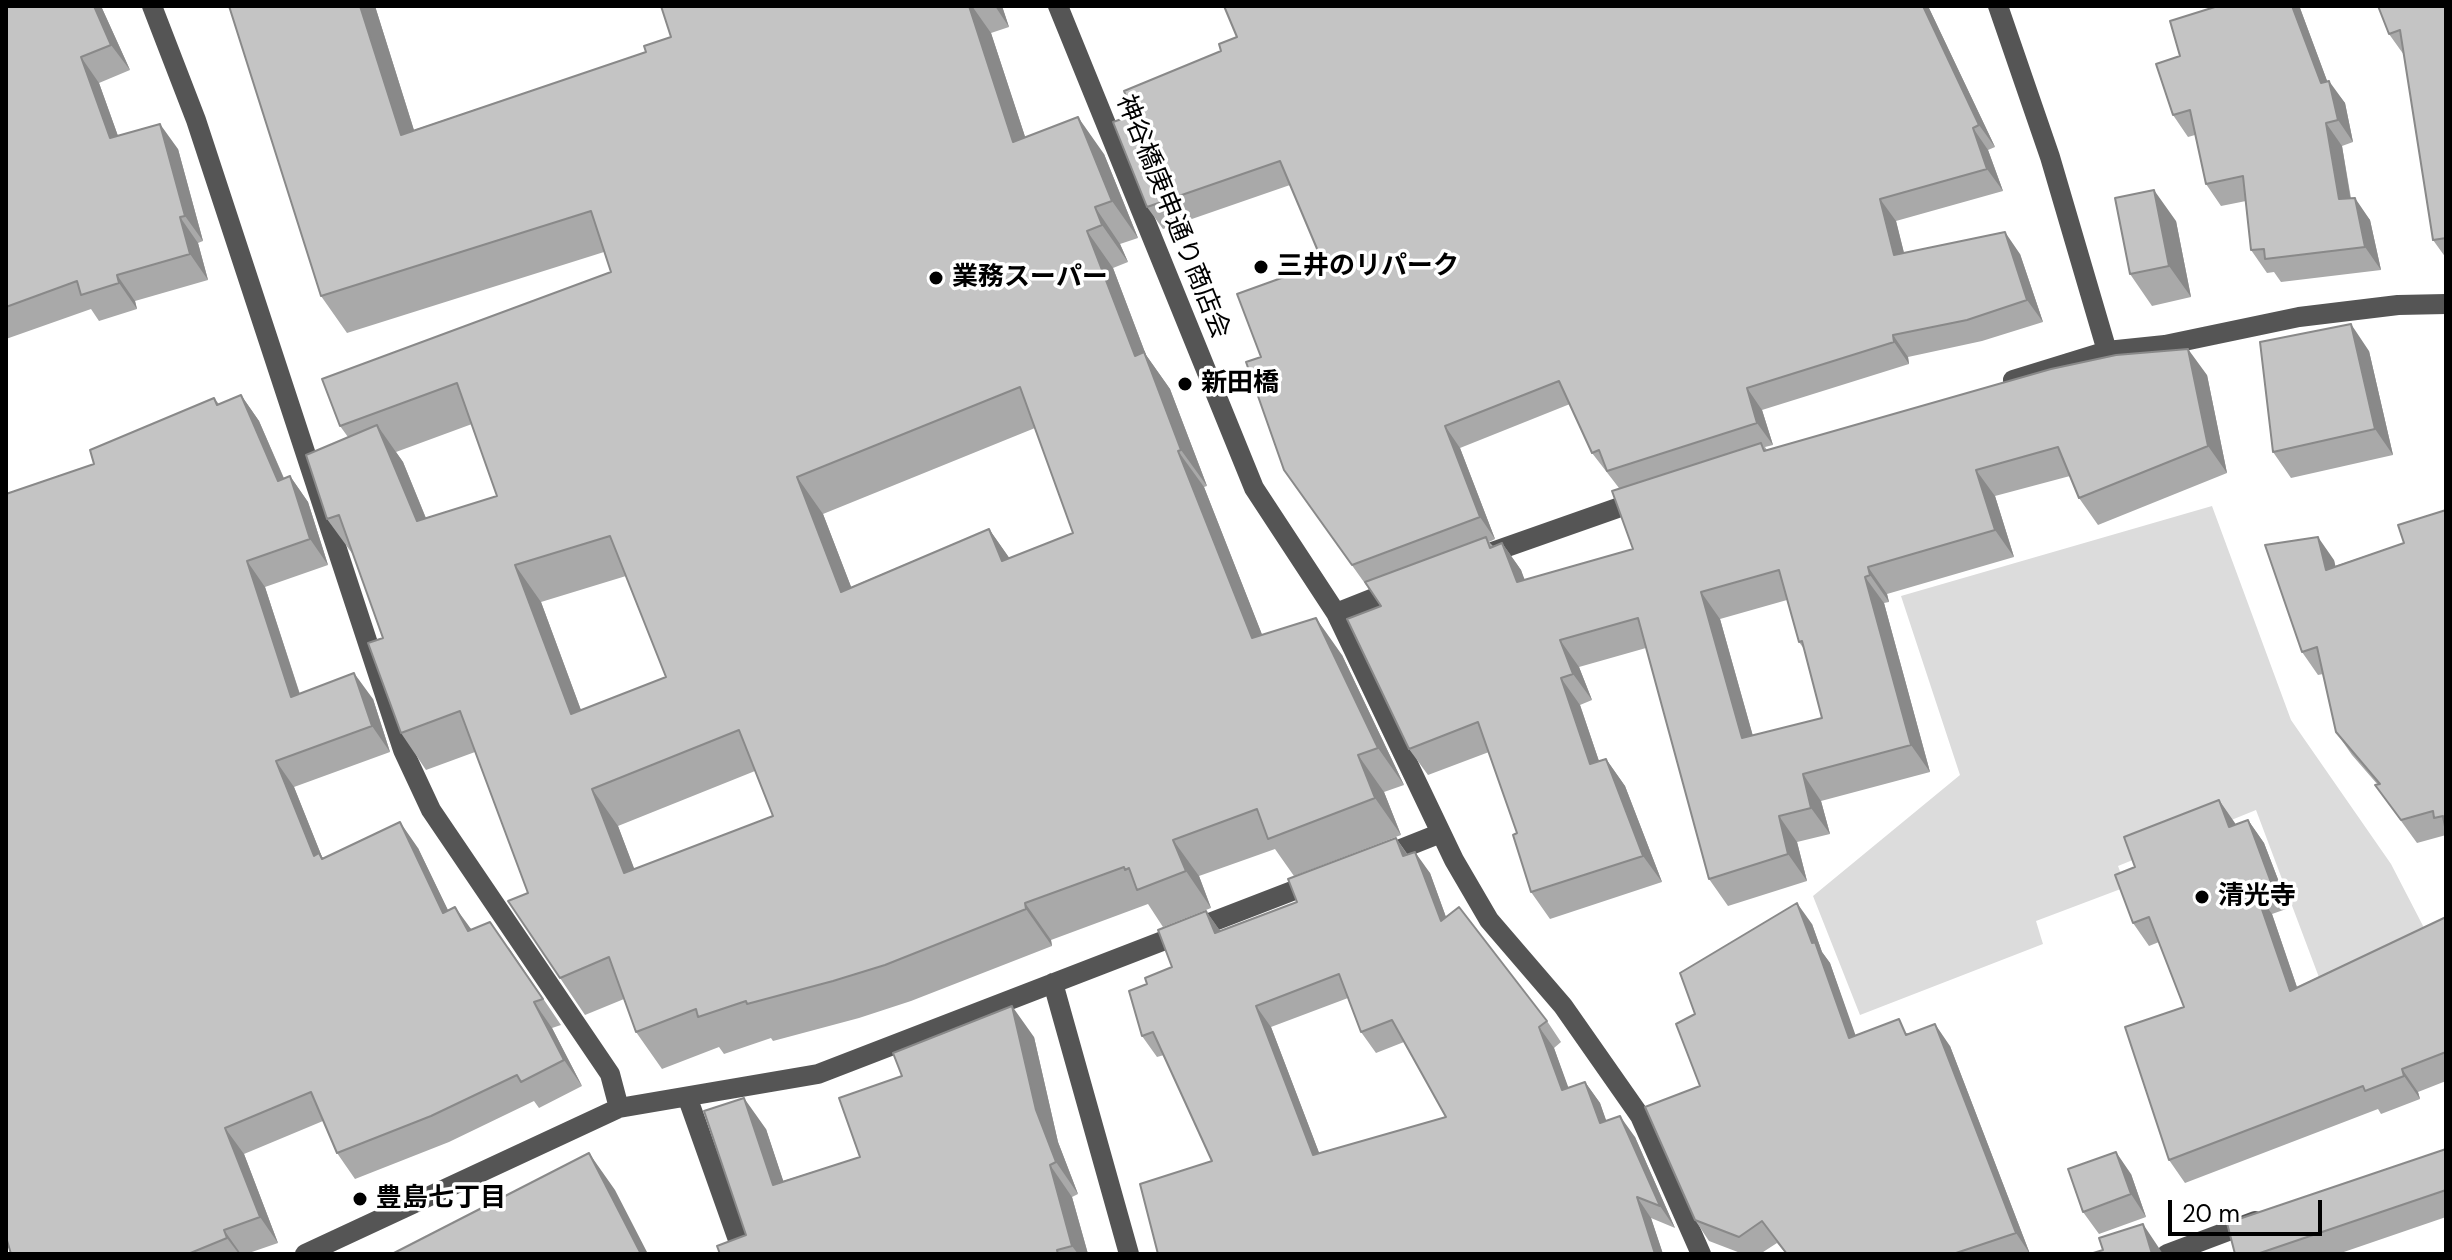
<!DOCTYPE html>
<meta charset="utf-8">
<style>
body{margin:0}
#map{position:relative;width:2452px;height:1260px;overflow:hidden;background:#fff;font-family:"DM Sans",sans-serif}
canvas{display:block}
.frame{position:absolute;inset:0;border:8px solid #000;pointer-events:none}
.scale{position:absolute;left:2168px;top:1200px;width:154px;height:36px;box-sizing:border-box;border:4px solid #000;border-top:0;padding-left:10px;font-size:24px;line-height:28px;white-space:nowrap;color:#000;-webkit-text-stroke:6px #fff;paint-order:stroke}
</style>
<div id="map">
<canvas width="2452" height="1260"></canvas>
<div class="frame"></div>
<div class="scale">20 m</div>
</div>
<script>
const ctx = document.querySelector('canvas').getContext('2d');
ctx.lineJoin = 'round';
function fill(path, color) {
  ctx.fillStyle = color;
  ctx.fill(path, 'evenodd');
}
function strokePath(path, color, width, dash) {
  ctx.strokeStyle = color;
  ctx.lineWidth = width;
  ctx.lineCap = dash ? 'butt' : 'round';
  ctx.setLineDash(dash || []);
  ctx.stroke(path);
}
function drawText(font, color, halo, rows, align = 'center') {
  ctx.font = font + ' "DM Sans","Noto Sans JP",sans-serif';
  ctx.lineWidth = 7;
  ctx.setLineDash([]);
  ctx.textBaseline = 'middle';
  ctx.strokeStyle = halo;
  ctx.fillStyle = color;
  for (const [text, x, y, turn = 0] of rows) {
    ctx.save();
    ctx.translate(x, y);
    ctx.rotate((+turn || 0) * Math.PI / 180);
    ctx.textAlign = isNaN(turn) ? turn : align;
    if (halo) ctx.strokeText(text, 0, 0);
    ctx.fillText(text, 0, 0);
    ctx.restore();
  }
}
const green = new Path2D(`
 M2212,506l79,214 100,144 45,87 -110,45 -70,-186 -138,56 8,21 -90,34 7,23 -183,71 -47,-119 147,-121 -59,-179z`);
const minor = new Path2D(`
 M152,6l44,114 207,630 28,60 179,264 9,34
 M1058,6l196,482 82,125 118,247 35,60 74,86 77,110 61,138
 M1998,6l52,151 57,194
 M2013,380l94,-29 58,-6 134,-28 99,-12 48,-1
 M1481,556l162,-57
 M1336,613l63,-25
 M1378,858l63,-25
 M1053,983l76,271
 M688,1099l55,155
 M305,1254l314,-146 199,-34 500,-193
 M2167,1254l88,-33`);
const wall = new Path2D(`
 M6,6h95l29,64 -31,13 19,53 60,13 25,92 -5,2 10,37 -73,21 2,8 -38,12 -8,-12 -85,30z
 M375,6l39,124 232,-78 25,-15 -10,-31h341l7,21 -18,6 34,104 79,17 34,84 -18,6 8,18 -15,6 33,87 24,34 37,97 -3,1 58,148 80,20 62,130 -20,7 17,43 -107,41 -19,-27 -76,27 12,32 -48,19 -15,-23 -97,36 1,6 -141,55 -52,17 -86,23 -2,-3 -47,16 -5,-7 -57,22 -26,-37 -12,-33 -39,16 -25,-37 -85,-226 -49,18 -25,-37 -18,-95 -29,-82 -27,-37 21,-82 -8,-11 271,-154 -7,-20 -257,81 -26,-37zM472,424l25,72 -71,22 -23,-56 -7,-10zM1035,428l38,105 -64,25 -20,-29 -138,58 -28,-73zM626,576l40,101 -85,33 -40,-108zM755,771l18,45 -139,53 -16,-43z
 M1928,6l67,141 -7,3 15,41 -107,30 8,32 116,1 23,68 -61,19 -74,16 1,7 -147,46 11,35 -8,2 2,3 440,-75 20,98 -129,52 -19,-27 -9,-22 -75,20 19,61 -127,37 2,8 -5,1 46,169 -109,29 9,33 -33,8 10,39 -79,25 -19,-27 -63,-231 -67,19 13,33 -12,5 19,56 7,-2 19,27 37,96 -112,37 -19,-27 -14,-59 -28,-81 -61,23 -19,-26 -28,-143 -97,-136 -23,-113 62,-94 -33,-78 -127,44 -16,-22 -14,-92 88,-64 16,-14zM1570,404l22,49 27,35 14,61 -109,31 -3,-10 -19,-27 -9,3 -4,-4 6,-3 -35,-91zM1787,600l12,42 5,7 18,69 -69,18 -33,-117z
 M2218,6h87l-5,2 27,73 18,22 8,39 -11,4 9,52 19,22 11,50 -100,12 -7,-10 -7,1 -16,-23 -5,-49 -25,5 -15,-22 -11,-49 -7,2 -15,-22 7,-59z
 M2446,6v252l-13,-18 -29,-185 -15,-21z
 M2176,221l15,76 -39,9 -22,-32z
 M2369,351l24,104 -102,23 -18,-26z
 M241,395l18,26 25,57 6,-2 18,26 20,63 -63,22 35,107 73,5 17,53 -96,35 28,70 1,1 95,-10 30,63 23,18 38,19 52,77 -9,3 30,58 -43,22 -5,-7 -85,41 -94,37 -18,-26 -14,-32 -79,33 34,89 -32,11h-235l83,-790 120,-66 5,6z
 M2446,510v325l-29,8 -42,-58h3l-26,-30 -16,-23 -13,-58 -5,1 -16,-23 32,-92 1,6 69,-23z
 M2219,800l16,25 13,-5 16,23 25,65 -17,6 25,73 149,-70v164l-28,11 2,7 -39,15 -3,-5 -193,74 -16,-23 15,-153 -25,-65 -10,4 -16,-23 2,-56z
 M1396,838l12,17 22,18 16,44 101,104 14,21 -7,6 14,40 17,-6 15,21 6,18 29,16 40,91 -24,-10 12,36h-505l54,-93 -48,-106 -7,2 -15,-21 5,-52 25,-17 34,-56 14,20 77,-29zM1348,998l13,34 15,21 28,-11 42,75 -127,36 -48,-126z
 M1812,924l10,28 8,11 25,73 55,-3 40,13 80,208h-244l-9,-11 -17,11h-17l-34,-13 -14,-21 5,-134 -5,-72z
 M1034,1037l24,105 20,52 -6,3 16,57h-368l26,-19 20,-106 17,52 77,-24z
 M2446,1149v68l-108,37h-103z
 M2131,1174l15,43 -47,17 -16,-22z`);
const shadedWall = new Path2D(`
 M94,6h7l29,64 -19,-25z
 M360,6h15l52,166 -26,-37z
 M969,6h3l19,27 48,146 -26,-37z
 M995,6h7l7,21z
 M1923,6h5l67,141 -16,-22z
 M2292,6h7l1,2 32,86 -3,-13 16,22 8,39 -15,-22 -17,-37z
 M81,57l18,26 29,81 -18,-26z
 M1078,117l26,37 34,84 -26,-37z
 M2326,123l16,23 12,75 -15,-22z
 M160,124l18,25 25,92 -18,-25z
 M1973,128l15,22 15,41 -16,-22z
 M2154,190l22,31 15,76 -22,-31z
 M2355,198l15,22 11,50 -16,-23z
 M1880,199l16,22 14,56 -16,-22z
 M1095,207l25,37 8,18 -26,-37z
 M180,217l18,26 10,37 -18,-26z
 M1087,231l26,37 33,87 24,34 37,97 -26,-36 -46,-94z
 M2005,232l15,22 23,68 -16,-22z
 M117,275l18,26 2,8 -18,-26z
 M2351,324l18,27 24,104 -18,-26z
 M1893,335l15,22 1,7 -15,-22z
 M2188,349l19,26 20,98 -19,-27z
 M1747,388l15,22 11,35 -16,-22z
 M241,395l18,26 37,86 -18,-26z
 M377,425l26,37 39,96 -25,-37z
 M1445,426l15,22 35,91 -15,-22z
 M1178,451l26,36 74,188 -26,-37z
 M1976,470l19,26 19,61 -19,-27z
 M290,476l18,26 20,63 -18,-26z
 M797,477l26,37 44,114 -26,-36z
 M989,529l26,37 -13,-5z
 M2318,537l16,23 8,33 -16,-23z
 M1502,543l19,27 15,39 -19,-27z
 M247,561l18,26 44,136 -18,-26z
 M515,565l26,37 55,149 -25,-37z
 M1868,567l19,27 2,8 -19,-27z
 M1865,577l19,26 46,169 -19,-27z
 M1701,592l19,27 41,146 -19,-27z
 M1316,618l26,37 62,130 -26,-37z
 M1560,640l19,27 13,33 -19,-26z
 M354,673l19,26 17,53 -18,-26z
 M1561,678l19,27 29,86 -19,-27z
 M1358,755l26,37 17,43 -26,-37z
 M1606,759l19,27 37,96 -19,-26z
 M276,761l18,26 28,70 16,22 -24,-23z
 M1803,774l18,27 9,33 -19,-26z
 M592,789l26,37 32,84 -26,-37z
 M2219,800l16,23 10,27 -16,-23z
 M1779,816l18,26 10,39 -19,-27z
 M2248,820l16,23 25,65 -17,-23z
 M400,822l18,26 44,91 -19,-26z
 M1396,838l14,21 -7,-3z
 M1173,840l26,36 12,32 -25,-37z
 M1415,852l15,21 25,69 -14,-21z
 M2256,892l16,22 34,100 -16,-23z
 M1025,903l26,37 1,6 -26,-37z
 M1797,903l15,21 10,28 8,11 34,96 -15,-21z
 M455,907l19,26 -6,-2z
 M1206,911l15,21 -6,1z
 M534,1002l18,26 30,58 -18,-26z
 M1012,1006l22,31 24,105 20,52 -22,-32 -20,-52z
 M1256,1006l15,21 57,149 -15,-21z
 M1935,1024l15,22 80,208 -14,-21z
 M1539,1027l15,21 23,63 -15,-21z
 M2402,1069l16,23 2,7 -16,-23z
 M1585,1082l15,21 15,42 -15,-22z
 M744,1098l22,31 29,87 -22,-31z
 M1620,1116l15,21 40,91 -15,-22z
 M225,1128l19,26 34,89 -18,-26z
 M2116,1152l15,22 15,43 -15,-23z
 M589,1153l26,37 33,64h-7z
 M1050,1165l22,32 16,57h-10l-6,-8z
 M1637,1197l14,21 12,36h-8z
 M2143,1224l20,30h-11z
 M224,1230l17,24h-2l-12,-16z`);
const building = new Path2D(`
 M6,6h88l17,39 -30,12 29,81 50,-14 25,92 -5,1 10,37 -73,21 2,8 -38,12 -4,-14 -71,26z
 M229,6h131l41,129 245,-83 -2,-6 27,-9 -10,-31h308l44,136 65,-25 34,84 -17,6 7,18 -15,6 48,125 9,-4 37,98 -3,1 74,187 64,-20 62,130 -20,7 17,43 -107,41 -11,-30 -84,31 13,31 -49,19 -8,-22 -4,2 -1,-3 -99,36 1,6 -141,56 -52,16 -86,23 -1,-3 -48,16 -2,-8 -60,23 -27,-75 -49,21 -52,-77 20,-8 -68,-182 -59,22 -33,-90 15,-5 -44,-123 -12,4 -21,-64 71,-30 40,96 80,-25 -40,-113 -117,43 -18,-47 289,-107 -20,-61 -270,85zM1020,387l53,146 -71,28 -13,-32 -148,63 -44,-115zM610,536l56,141 -95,37 -56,-149zM739,730l34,86 -149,57 -32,-84z
 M1224,6h699l56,119 -6,3 14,41 -107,30 14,56 111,-23 22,68 -60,20 -74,15 1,7 -147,46 10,35 -150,48 -8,-21 -7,3 -33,-72 -114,45 35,91 -128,48 -68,-95 -38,-108 15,-5 -24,-63 86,-31 -43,-102 -133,46 -34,-85 20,-7 -9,-24 97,-40 -2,-7 18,-7z
 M2218,6h74l29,77 8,-2 9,39 -12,3 13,76 16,-1 10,49 -100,12 -1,-10 -13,1 -8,-74 -37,8 -16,-74 -17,5 -17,-51 24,-8 -10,-35z
 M2378,6h68v232l-13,2 -33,-210 -11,4z
 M2154,190l15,76 -39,8 -15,-76z
 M2351,324l24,105 -102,23 -13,-110z
 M2188,349l20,97 -129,52 -21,-51 -82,23 19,60 -127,37 2,8 -5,2 46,168 -108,29 8,34 -32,8 9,38 -79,25 -71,-261 -78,22 13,34 -12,4 29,86 16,-5 37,97 -112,36 -18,-57 4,-2 -39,-111 -69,27 -62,-130 34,-13 -16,-24 121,-45 4,11 12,-5 15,39 116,-33 -21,-58 149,-48 3,8 287,-82 65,-14zM1779,570l20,72 3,-1 20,77 -80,20 -41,-146z
 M241,395l37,86 12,-5 20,63 -63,22 44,136 63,-24 18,53 -96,35 38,95 5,-3 3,6 78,-37 43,91 12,-6 13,24 22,-9 53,77 -9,3 30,58 -43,22 -4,-7 -86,41 -94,37 -26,-61 -86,36 35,89 -36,13 3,8 -39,16h-177l-5,-17v-743l88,-30 -4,-14 124,-52 3,7z
 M2446,510v322l-3,-16 -9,2 -1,-7 -32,9 -26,-35 5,-1 -44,-52 -19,-85 -15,5 -37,-107 53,-8 8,33 78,-27 -6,-18z
 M2219,800l10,27 19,-7 24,65 -16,7 34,99 156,-74v135l-44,17 2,7 -39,15 -2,-5 -194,74 -44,-133 59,-20 -35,-90 -16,6 -18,-48 20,-8 -11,-30z
 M1396,838l7,18 12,-4 26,69 18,-14 88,114 -8,6 23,63 23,-8 15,41 20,-7 40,90 -23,-9 18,57h-497l-18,-70 72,-23 -59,-129 -11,4 -13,-45 18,-7 -2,-6 27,-11 -14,-37 48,-19 9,22 82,-31 -9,-23zM1339,974l22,58 31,-12 54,97 -133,38 -57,-149z
 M1797,903l15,40 3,-1 34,96 50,-19 7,16 29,-11 81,209 -63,21h-166l-25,-33 -23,16 -44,-17 -50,-113 55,-21 -24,-62 19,-10 -15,-41z
 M1012,1006l24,104 20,52 -6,3 22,81 -15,4 1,4h-338l-3,-8 29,-11 -42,-124 40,-13 29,87 87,-28 -21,-59 63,-22 -9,-23z
 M2446,1149v41l-189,64h-22l-8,-31z
 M2116,1152l15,42 -48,18 -15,-43z
 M589,1153l52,101h-249z
 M2143,1224l9,30h-62l13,-4 -4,-12z`);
const markers = [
 [1261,267,8,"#000"],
 [936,278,8,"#000"],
 [1185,384,8,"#000"],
 [2202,897,8,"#000"],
 [360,1199,8,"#000"]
];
const streetNames = [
 ["神谷橋庚申通り商店会",1172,217,68]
];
const poiNames = [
 ["三井のリパーク",1277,267],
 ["業務スーパー",952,278],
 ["新田橋",1201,384],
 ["清光寺",2218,897],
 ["豊島七丁目",376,1199]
];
fill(green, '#dcdcdc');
strokePath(minor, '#555', 20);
fill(wall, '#a9a9a9');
fill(shadedWall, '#898989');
fill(building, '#c4c4c4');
strokePath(building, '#898989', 2);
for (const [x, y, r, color] of markers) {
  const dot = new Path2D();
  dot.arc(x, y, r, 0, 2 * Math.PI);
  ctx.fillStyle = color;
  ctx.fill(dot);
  strokePath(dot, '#fff', 3);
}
drawText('26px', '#000', '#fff', streetNames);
drawText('bold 26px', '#000', '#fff', poiNames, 'left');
</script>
